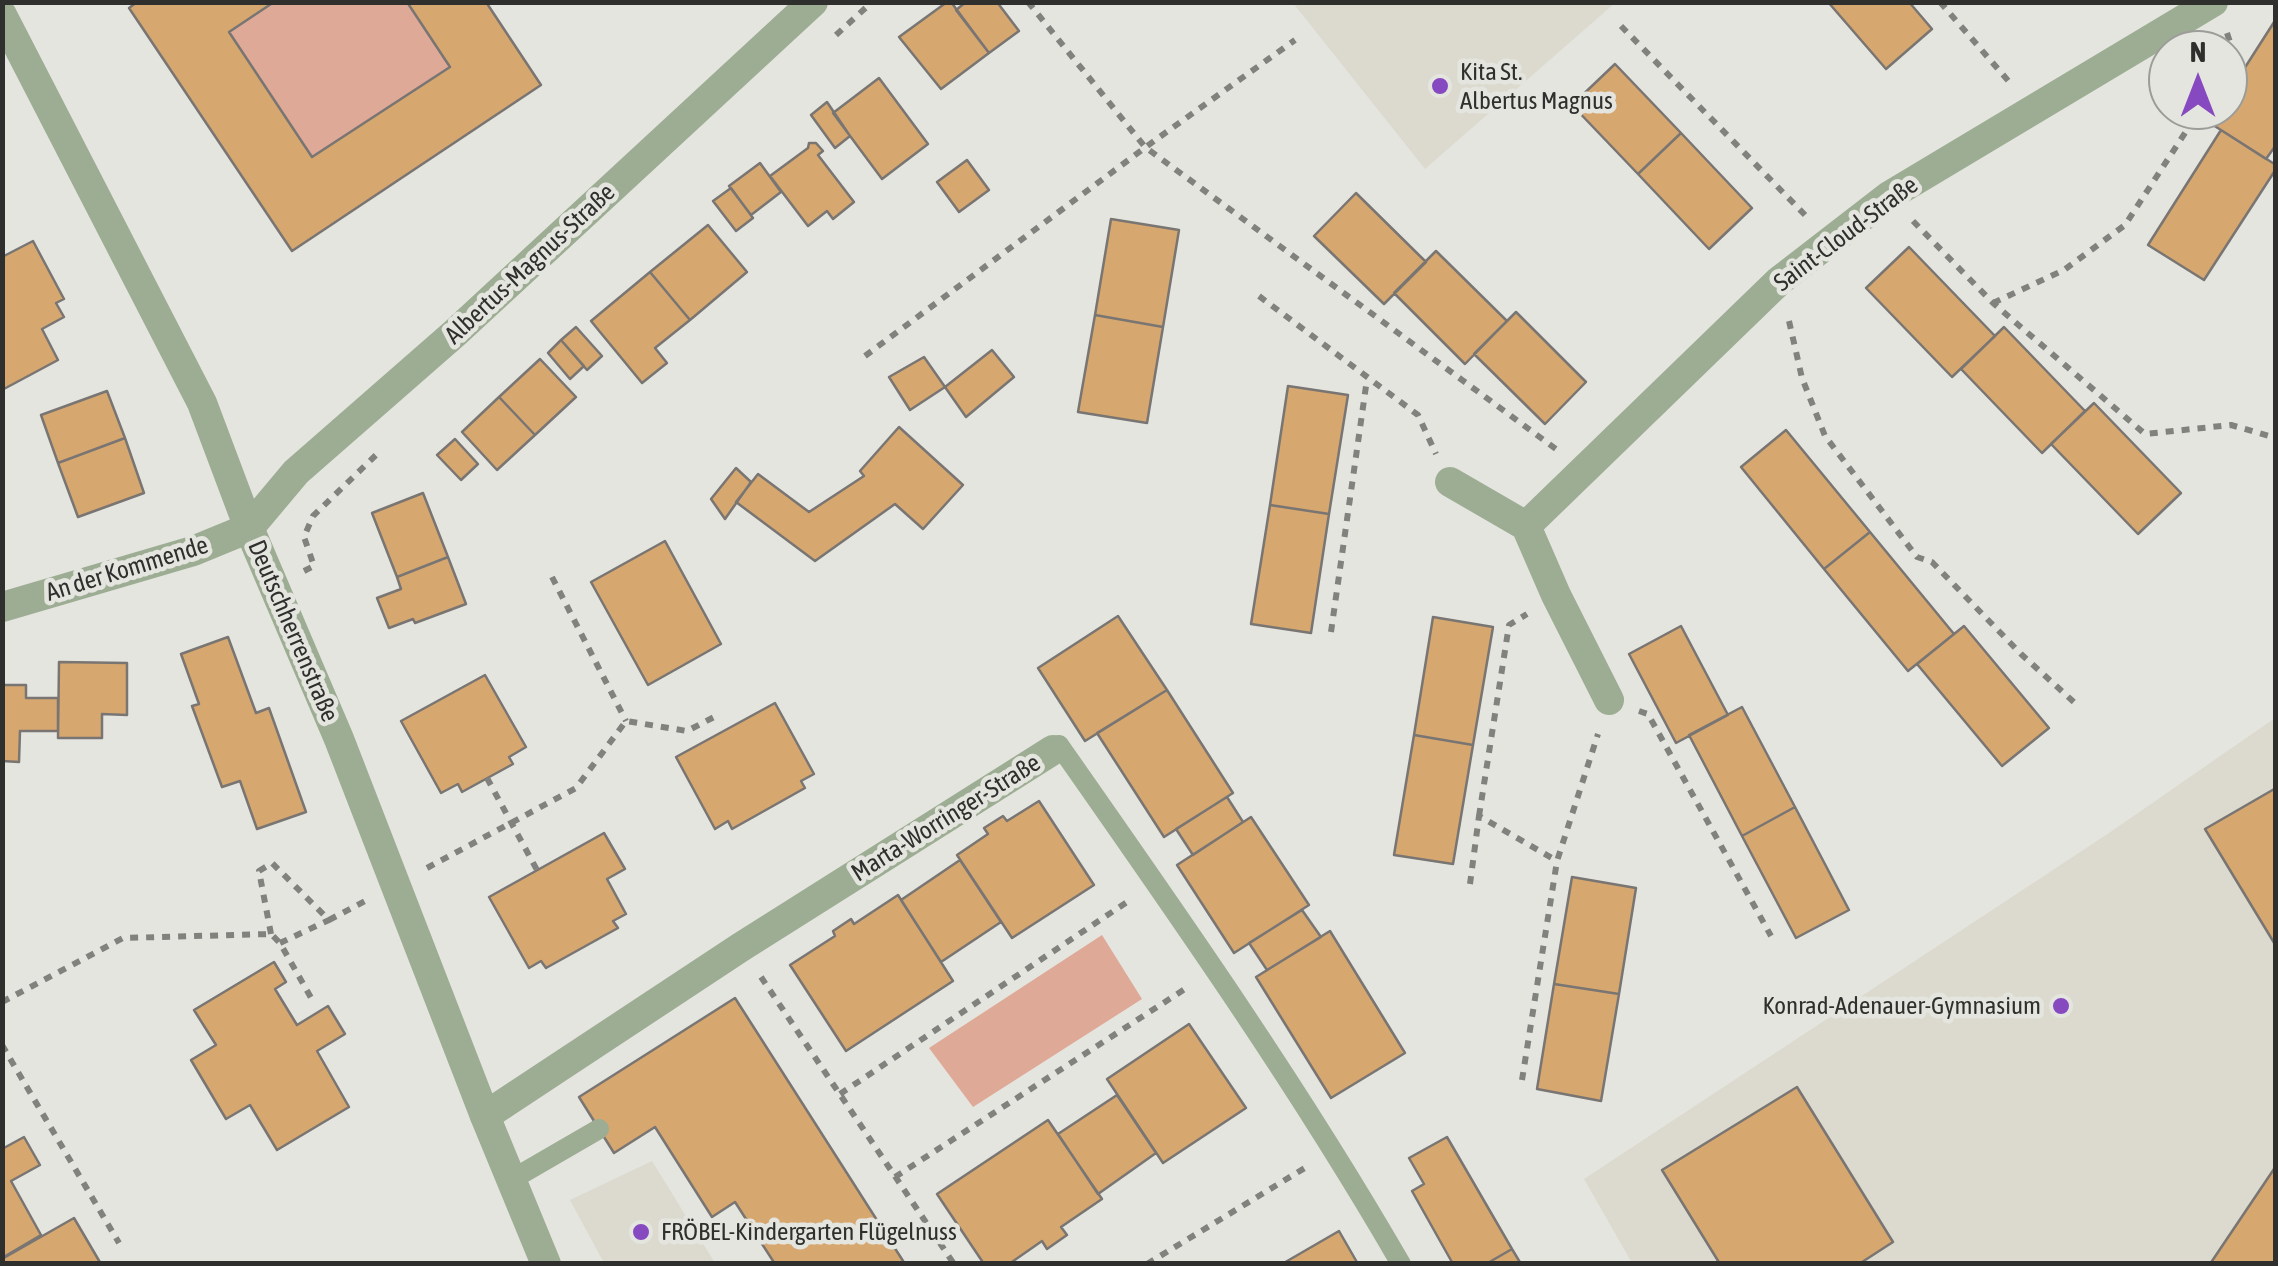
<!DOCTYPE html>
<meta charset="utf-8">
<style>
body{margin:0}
#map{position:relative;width:2278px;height:1266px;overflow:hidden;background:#e5e5e0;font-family:"Asap Condensed",sans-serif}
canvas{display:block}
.frame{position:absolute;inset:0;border:5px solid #2f2f2d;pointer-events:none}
.north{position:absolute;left:2148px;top:30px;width:100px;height:100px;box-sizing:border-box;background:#e5e5e0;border:2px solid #9c9c98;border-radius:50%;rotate:0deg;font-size:28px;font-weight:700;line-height:40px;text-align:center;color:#2f2f2d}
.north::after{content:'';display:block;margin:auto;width:35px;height:45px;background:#8749bf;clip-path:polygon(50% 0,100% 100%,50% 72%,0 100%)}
</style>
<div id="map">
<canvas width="2278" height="1266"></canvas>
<div class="frame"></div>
<div class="north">N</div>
</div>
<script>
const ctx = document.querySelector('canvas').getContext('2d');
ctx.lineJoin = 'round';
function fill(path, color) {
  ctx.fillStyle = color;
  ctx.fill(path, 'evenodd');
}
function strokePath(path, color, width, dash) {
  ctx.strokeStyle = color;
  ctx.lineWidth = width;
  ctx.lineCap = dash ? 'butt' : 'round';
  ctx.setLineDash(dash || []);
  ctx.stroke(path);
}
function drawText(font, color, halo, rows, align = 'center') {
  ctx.font = font + ' "Asap Condensed",sans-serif';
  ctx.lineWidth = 9;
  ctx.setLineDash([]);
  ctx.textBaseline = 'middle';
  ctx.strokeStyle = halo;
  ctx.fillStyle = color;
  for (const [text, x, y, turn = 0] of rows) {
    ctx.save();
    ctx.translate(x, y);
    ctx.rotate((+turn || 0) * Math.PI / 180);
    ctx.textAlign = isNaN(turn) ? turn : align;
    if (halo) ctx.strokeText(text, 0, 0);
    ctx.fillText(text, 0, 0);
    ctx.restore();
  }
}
const built = new Path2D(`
 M1293,3h322l-190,166z
 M2275,718v545h-643l-48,-84 525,-346z
 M652,1161l63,102h-111l-34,-63z`);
const green = new Path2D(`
 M274,3h133l43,64 -138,90 -83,-125z
 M1102,935l40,64 -169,108 -44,-59z`);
const building = new Path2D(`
 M137,2h137l-45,30 83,125 138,-90 -43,-65h79l55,83 -249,166 -163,-243z
 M947,2h4l38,51 -48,36 -42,-52z
 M966,2h31l22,29 -30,22 -33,-43z
 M1828,2h81l23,27 -46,40z
 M2276,19v126l-10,14 -56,-36 8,-13h10v-16z
 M1615,64l66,69 -43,41 -66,-69z
 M879,78l49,66 -46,35 -49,-66z
 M827,102l23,34 -15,12 -24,-33z
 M2221,130l55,35v4l-72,111 -56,-35z
 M1681,133l71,75 -43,41 -71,-75z
 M809,143h7l7,8 -5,4 36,47 -21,17 -6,-8 -19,15 -38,-50 38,-28z
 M967,160l22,30 -30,22 -22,-30z
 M760,163l21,29 -30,23 -22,-29z
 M731,188l22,30 -17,13 -23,-30z
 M1356,193l70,69 -42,42 -70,-68z
 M1111,219l68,11 -16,97 -68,-12z
 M708,225l39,47 -57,48 -40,-48z
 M33,241l31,58 -8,4 8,14 -22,12 16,31 -56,30v-133z
 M1909,247l86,89 -43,41 -86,-89z
 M1436,251l71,70 -42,43 -71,-71z
 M650,272l40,48 -35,28 12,15 -25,20 -51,-62z
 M1516,312l70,70 -41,42 -71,-70z
 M1095,315l68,12 -16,96 -69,-11z
 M576,327l26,29 -15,14 -26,-30z
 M2004,327l81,84 -43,42 -81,-84z
 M561,340l23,26 -14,13 -22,-26z
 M992,350l22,27 -48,40 -21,-30z
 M924,357l21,30 -35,23 -21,-33z
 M540,359l36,38 -41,38 -36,-38z
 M1288,386l60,9 -19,119 -59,-9z
 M107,391l18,47 -67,25 -17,-48z
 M499,397l36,38 -38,35 -35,-38z
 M2094,403l87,90 -43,41 -87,-90z
 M899,427l64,58 -40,44 -28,-25 -80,57 -79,-59 22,-28 51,38 55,-36 -4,-5z
 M1786,430l84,102 -46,37 -83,-102z
 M125,438l19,55 -66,24 -20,-54z
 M455,439l23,25 -17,16 -24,-25z
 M736,468l15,14 -26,37 -14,-20z
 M423,493l25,64 -51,20 -25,-64z
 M1270,505l59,9 -18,119 -60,-9z
 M1870,532l84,102 -46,37 -84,-102z
 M665,541l56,103 -73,41 -57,-103z
 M448,557l18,47 -51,19 -2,-4 -24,9 -12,-30 24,-9 -4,-12z
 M1118,616l49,74 -82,51 -47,-73z
 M1433,617l60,10 -20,118 -59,-10z
 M1681,626l47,89 -52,28 -47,-89z
 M1964,626l85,102 -47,38 -85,-102z
 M228,637l28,76 13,-5 37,104 -49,17 -17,-48 -18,6 -30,-81 7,-2 -18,-50z
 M59,662l68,1v52l-25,-1v24h-44z
 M485,675l41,72 -17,10 4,7 -51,28 -4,-8 -17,9 -40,-72z
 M2,685h24v13h32v33h-38l-1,31 -17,-1z
 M1167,690l66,103 -69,44 -67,-104z
 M775,703l39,71 -13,7 4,7 -73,41 -4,-8 -13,8 -39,-72z
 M1742,707l53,100 -53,29 -53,-101z
 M1414,735l59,10 -20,119 -59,-9z
 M2276,788v158l-71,-117z
 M1227,797l16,25 -50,33 -17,-26z
 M1039,801l55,84 -82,53 -55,-83 31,-21 -4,-6 19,-12 4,5z
 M1795,807l54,103 -53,28 -54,-102z
 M1251,817l58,88 -75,48 -57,-88z
 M604,833l21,36 -18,10 19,35 -13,7 5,7 -72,40 -5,-7 -12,7 -40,-71z
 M960,860l41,62 -60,40 -40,-62z
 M1572,877l64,11 -17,106 -65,-10z
 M898,895l55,86 -107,70 -56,-86 45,-29 -2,-5 18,-12 3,5z
 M1302,910l19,27 -54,33 -18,-27z
 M1330,931l75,122 -74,45 -75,-121z
 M274,962l12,20 -11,7 22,36 31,-19 17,28 -28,17 32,56 -72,43 -27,-45 -24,14 -35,-59 25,-15 -22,-35z
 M1554,984l65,10 -18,107 -64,-12z
 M735,998l170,266h-130l-40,-62 -23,15 -57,-90 -41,26 -35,-56z
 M1189,1024l57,84 -83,55 -56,-84z
 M1797,1087l96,155 -34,22h-139l-58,-94z
 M1117,1095l39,58 -58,41 -40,-60z
 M1048,1120l54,79 -41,28 6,8 -20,14 -5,-8 -33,23h-25l-47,-70z
 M24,1137l16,28 -29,16 30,54 -39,23v-109z
 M1447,1137l65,112 -26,15h-33l-41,-73 12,-7 -15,-26z
 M2276,1166v98h-66z
 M74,1218l27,46h-99v-5z
 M1339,1231l19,33h-76z
 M1512,1249l9,15h-35z`);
const path = new Path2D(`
 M1028,2l117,145 411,302
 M1940,2l71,82
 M1621,26l184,189
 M2227,33l5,15 -4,7
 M836,35l36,-33
 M1913,221l80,82 152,131 86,-9 45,13
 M1259,296l159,119 18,39
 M1993,303l71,-33 61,-45 75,-115
 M1789,321l13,57 23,58 92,121 15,5 89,92 55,50
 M865,356l289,-215 141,-101
 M304,571l10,-5 -10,-29 9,-21 63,-61
 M552,577l74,144
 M1331,632l36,-253
 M1639,711l9,3 123,222
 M487,778l50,92
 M1479,816l30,-191 18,-11
 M427,868l149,-80 50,-67 61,10 29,-15
 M1470,884l9,-68 78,45
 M271,934l-12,-63 13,-8 57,57 38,-20
 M280,943l49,-23
 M761,977l193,287
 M2,1002l121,-64 148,-4 9,9 34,60
 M2,1045l117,198
 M1522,1080l35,-219 41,-127
 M840,1094l290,-194
 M895,1177l293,-190
 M1147,1264l161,-98`);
const service = new Path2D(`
 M1053,750l6,-5c119,170 238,339 342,519
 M511,1180l88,-51`);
const minor = new Path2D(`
 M1450,482l76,44
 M2,607l191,-56 56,-23 47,-56 159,-139 358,-331
 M1609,700l-53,-105 -30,-69 253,-245 110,-85 324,-194
 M485,1116l256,-169 312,-197`);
const tertiary = new Path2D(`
 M2,15l200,388 47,125 90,211 146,377 61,148`);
const markers = [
 [1440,86,10,"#8749bf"],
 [2061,1006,10,"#8749bf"],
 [641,1232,10,"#8749bf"]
];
const poiNames = [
 ["Kita St.",1460,72],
 ["Albertus Magnus",1460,101],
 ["Konrad-Adenauer-Gymnasium",2041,1006,"right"],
 ["FRÖBEL-Kindergarten Flügelnuss",661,1232]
];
const streetNames = [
 ["Saint-Cloud-Straße",1846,234,-37],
 ["Albertus-Magnus-Straße",530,264,-43],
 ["An der Kommende",127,569,-17],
 ["Deutschherrenstraße",293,631,67],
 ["Marta-Worringer-Straße",946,818,-32]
];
fill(built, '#dcdace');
fill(green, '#dea997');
fill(building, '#d7a770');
strokePath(building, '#797572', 2.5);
strokePath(path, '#81817e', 6, [8, 8]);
strokePath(service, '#9dad93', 20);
strokePath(minor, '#9dad93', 30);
strokePath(tertiary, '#9dad93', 30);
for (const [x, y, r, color] of markers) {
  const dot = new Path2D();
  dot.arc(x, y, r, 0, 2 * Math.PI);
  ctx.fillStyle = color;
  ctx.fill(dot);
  strokePath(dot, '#e5e5e0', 4);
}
drawText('25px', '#2f2f2d', '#e5e5e0', poiNames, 'left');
drawText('25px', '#2f2f2d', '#e5e5e0', streetNames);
</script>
